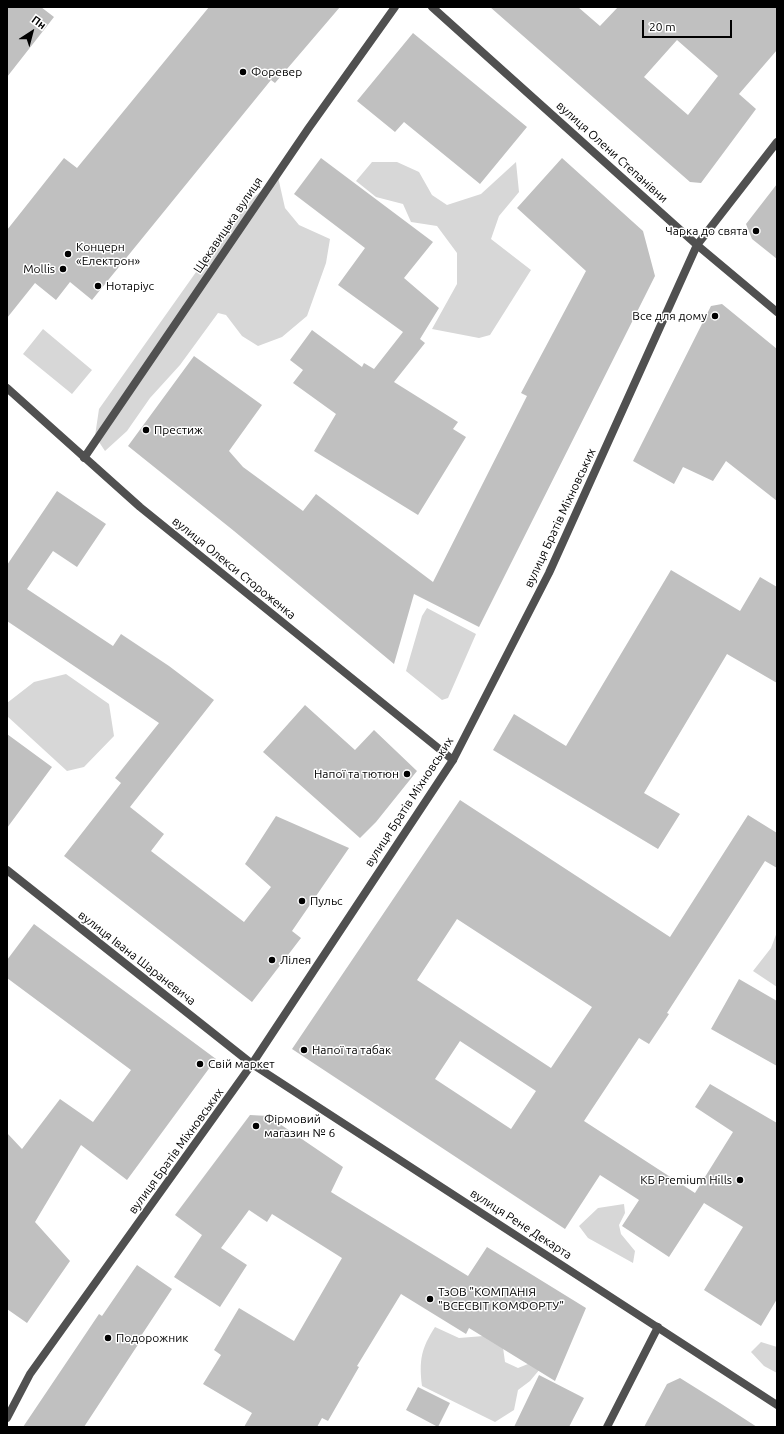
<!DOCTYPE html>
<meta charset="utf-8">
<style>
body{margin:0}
#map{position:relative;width:784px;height:1434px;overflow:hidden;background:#fff;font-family:Ubuntu,sans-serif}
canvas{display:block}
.frame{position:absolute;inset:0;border:8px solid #000;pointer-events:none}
.north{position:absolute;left:12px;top:12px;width:40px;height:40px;-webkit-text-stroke:3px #fff;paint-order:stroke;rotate:36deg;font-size:11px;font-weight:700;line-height:16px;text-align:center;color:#000}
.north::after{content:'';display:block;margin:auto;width:14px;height:18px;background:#000;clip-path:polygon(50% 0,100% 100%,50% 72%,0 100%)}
.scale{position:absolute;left:642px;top:20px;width:90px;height:18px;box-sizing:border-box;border:2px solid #000;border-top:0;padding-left:5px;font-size:12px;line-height:14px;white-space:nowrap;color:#000;-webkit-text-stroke:3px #fff;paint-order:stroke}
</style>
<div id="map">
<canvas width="784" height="1434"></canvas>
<div class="frame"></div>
<div class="north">Пн</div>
<div class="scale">20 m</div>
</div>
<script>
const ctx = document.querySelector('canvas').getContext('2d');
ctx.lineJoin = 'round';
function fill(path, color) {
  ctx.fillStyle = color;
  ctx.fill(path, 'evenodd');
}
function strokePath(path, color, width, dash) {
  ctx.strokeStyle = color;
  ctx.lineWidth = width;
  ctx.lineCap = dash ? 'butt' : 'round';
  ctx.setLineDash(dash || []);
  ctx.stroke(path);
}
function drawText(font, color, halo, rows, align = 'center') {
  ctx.font = font + ' Ubuntu,sans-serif';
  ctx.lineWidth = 3;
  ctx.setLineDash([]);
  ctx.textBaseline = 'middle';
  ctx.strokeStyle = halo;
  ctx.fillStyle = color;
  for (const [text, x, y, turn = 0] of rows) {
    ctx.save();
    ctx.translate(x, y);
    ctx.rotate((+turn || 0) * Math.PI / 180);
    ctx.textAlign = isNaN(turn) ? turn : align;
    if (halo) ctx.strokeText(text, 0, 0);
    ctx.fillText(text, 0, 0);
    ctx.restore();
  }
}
const green = new Path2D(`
 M372,162h25l22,10 13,23 15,10 34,-11 35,-32 3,30 -20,24 -8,23 40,31 -41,65 -11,3 -47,-9 25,-45v-31l-20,-27 -26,-4 -8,-18 -27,-7 -20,-16z
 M278,177l7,31 14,17 31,14 -4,24 -19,53 -25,21 -24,9 -16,-10 -16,-21 -8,-2 -38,52 -30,33 -23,33 -22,20 -10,-15 4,-27 107,-151 28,-37 20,-24z
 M43,329l49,41 -20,24 -49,-40z
 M427,608l49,26 -28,64 -6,2 -36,-29 16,-55z
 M66,674l43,30 5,32 -30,31 -17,4 -60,-55v-13l27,-21z
 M777,932v55l-24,-16 18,-23z
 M624,1204l1,9 -6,12 2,9 14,17 -2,12 -45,-25 -9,-12 19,-18z
 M435,1327l24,11 37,-3 6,5 3,22 13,6 15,-6 12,1 -15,18 -12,9 -4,20 -19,12 -73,-36c-3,-26 -1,-37 13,-59z
 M761,1342l16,5v26l-13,-7 -13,-14z`);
const building = new Path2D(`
 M7,7h34l13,10 -47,60z
 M209,7h131l-65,76 -4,-3 -179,220 -22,-18 -14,18 -21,-17 -28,35v-88l57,-72 13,10z
 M490,7h88l22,19 18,-19h159v43l-38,44 17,15 -55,74 -11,-1zM677,40l41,36 -30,39 -44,-38z
 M413,33l114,94 -47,57 -76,-62 -9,10 -38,-31z
 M321,158l112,84 -29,36 35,30 -19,31 5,4 -31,39 64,40 -5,7 13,8 -48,78 -104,-64 22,-37 -43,-31 10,-13 -13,-10 22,-30 50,37 2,-4 10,6 29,-37 -65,-47 27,-37 -71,-54z
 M562,158l81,73 12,45 -176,351 -65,-33 -20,70 -160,-133 -106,-85 66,-90 68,49 -33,46 14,16 60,44 13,-17 117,88 94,-186 -6,-3 65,-122 -69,-63z
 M777,184v75l-25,-20 -6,-15z
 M722,304l55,45v152l-51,-40 -13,20 -30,-14 -9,17 -41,-23 78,-155z
 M57,491l49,33 -29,43 -24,-16 -26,38 86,57 8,-12 48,32 45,34 -84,107 34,27 -13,17 93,71 27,-35 -26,-23 31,-48 73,32 -57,83 9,7 -49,64 -188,-146 57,-73 -6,-5 44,-55 -152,-102v-56z
 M671,570l69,41 20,-34 17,10v96l-50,-29 -83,139 36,21 -22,35 -165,-99 21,-36 52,32z
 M305,705l50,45 19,-20 43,41 -41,51 -16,16 -97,-86z
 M7,734l45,33 -45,61z
 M460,800l210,137 78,-122 29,18v35l-12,-7 -98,152 2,1 -20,30 -10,-6 -55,83 111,72 38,-61 -38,-25 15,-23 67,39v176l-16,27 -57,-36 39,-63 -39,-24 -35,54 -47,-31 17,-26 -39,-25 -35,54 -273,-180zM457,919l135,88 -41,61 -134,-88zM460,1041l76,50 -25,38 -76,-50z
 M34,924l182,135 -89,121 -46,-35 -46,77 35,39 -43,62 -20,-14v-176l15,16 38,-50 33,23 38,-52 -124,-92v-18z
 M739,979l38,22v65l-66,-37z
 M250,1115l18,1 75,51 -12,25 137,84 19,-29 99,61 -31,73 -86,-53 -3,6 -65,-40 -44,72 2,1 -31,54 -6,-3 -5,9h-73l8,-14 -49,-29 18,-29 -7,-5 25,-42 55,33 48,-83 -70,-44 -5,8 -18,-12 -28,38 26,17 -27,42 -46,-30 28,-42 -27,-20z
 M137,1265l35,24 -35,53 2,1 -55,84h-61l76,-113 3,2z
 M539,1375l45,23 -15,29h-55z
 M680,1378l40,25 37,24h-113l23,-43z
 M418,1387l32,16 -12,24 -32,-17z`);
const minor = new Path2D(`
 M697,245l80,-103
 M7,388l133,119 313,253
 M84,458l224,-329 87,-122
 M7,870l245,194 525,341
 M607,1427l51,-100`);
const tertiary = new Path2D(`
 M432,7l265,238 80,67
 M7,1418l23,-44 222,-310 201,-304 96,-187 148,-328`);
const markers = [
 [243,72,4,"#000"],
 [756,231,4,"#000"],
 [68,254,4,"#000"],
 [63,269,4,"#000"],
 [98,286,4,"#000"],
 [715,316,4,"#000"],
 [146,430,4,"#000"],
 [407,774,4,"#000"],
 [302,901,4,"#000"],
 [272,960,4,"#000"],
 [304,1050,4,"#000"],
 [200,1064,4,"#000"],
 [256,1126,4,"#000"],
 [740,1180,4,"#000"],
 [430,1299,4,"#000"],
 [108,1338,4,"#000"]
];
const poiNames = [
 ["Форевер",251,72],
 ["Чарка до свята",748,231,"right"],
 ["Концерн",76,247],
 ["«Електрон»",76,261],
 ["Mollis",55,269,"right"],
 ["Нотаріус",106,286],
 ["Все для дому",707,316,"right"],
 ["Престиж",154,430],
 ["Напої та тютюн",399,774,"right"],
 ["Пульс",310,901],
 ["Лілея",280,960],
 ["Напої та табак",312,1050],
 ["Свій маркет",208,1064],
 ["Фірмовий",264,1119],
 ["магазин № 6",264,1133],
 ["КБ Premium Hills",732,1180,"right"],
 ["ТзОВ \"КОМПАНІЯ",438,1292],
 ["\"ВСЕСВІТ КОМФОРТУ\"",438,1306],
 ["Подорожник",116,1338]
];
const streetNames = [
 ["вулиця Олени Степанівни",612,152,42],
 ["Щекавицька вулиця",228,225,-56],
 ["вулиця Братів Міхновських",560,518,-65],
 ["вулиця Олекси Стороженка",234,568,39],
 ["вулиця Братів Міхновських",409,802,-57],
 ["вулиця Івана Шараневича",137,958,38],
 ["вулиця Братів Міхновських",176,1151,-54],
 ["вулиця Рене Декарта",521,1224,33]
];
fill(green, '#d7d7d7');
fill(building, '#c0c0c0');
strokePath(minor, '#505050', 8);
strokePath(tertiary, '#505050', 8);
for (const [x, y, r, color] of markers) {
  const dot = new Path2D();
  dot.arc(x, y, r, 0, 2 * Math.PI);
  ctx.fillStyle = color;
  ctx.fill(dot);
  strokePath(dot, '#fff', 1.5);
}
drawText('12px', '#000', '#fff', poiNames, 'left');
drawText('12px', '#000', '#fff', streetNames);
</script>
